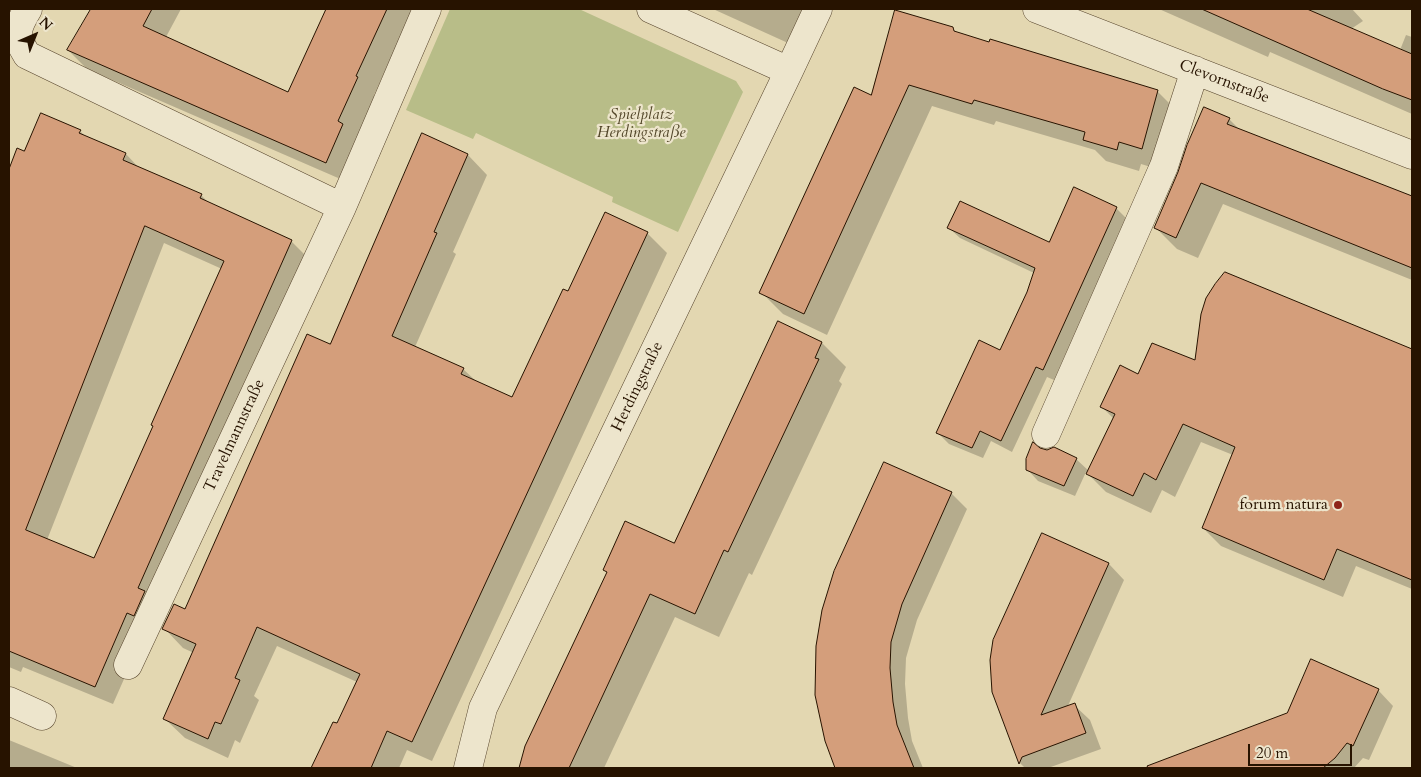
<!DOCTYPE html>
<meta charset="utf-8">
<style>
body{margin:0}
#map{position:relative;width:1421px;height:777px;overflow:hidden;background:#e3d7b1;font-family:Cardo,serif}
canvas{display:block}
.frame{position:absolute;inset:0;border:10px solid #271300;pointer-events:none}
.north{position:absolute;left:10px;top:10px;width:50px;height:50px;-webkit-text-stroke:4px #ede5cc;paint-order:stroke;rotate:44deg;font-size:14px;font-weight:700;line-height:20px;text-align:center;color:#271300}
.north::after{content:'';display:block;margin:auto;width:18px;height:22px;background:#271300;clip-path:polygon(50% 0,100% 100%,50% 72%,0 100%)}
.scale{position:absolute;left:1248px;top:744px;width:104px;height:22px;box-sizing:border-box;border:2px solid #271300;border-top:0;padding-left:6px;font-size:15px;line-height:18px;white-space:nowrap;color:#271300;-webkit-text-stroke:4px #ede5cc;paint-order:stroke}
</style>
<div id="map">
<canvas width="1421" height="777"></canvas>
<div class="frame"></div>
<div class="north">N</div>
<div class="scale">20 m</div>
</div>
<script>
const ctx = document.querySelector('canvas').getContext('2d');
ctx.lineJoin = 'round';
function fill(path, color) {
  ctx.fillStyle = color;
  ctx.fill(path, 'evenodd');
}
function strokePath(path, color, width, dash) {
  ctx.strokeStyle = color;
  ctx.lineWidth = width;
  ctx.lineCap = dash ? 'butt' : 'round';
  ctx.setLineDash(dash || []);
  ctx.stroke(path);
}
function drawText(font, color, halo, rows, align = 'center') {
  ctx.font = font + ' Cardo,serif';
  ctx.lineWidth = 4.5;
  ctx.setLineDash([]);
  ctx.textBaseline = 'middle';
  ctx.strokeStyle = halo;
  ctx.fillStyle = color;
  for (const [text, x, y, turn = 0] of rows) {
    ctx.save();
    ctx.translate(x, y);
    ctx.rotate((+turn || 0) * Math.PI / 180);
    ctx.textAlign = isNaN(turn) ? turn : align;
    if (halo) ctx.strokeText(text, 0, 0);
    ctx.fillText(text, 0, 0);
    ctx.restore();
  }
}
const green = new Path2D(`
 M450,9h129l157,72 7,11 -65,140 -66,-30 1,-5 -137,-64 -3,6 -67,-29z`);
const shadow = new Path2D(`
 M93,9h88l-15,28 123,56 38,-84h86l-39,86 2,2 -31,84 -258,-112 -19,-19z
 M713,9h104l-18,39z
 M1159,9h193l11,12 -12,8 49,21 6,-15 6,2v77l-142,-62 -2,5z
 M952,28l6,6 199,57 22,22 -15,58 -23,-7 -2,7 -33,-10 -11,-11 -99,-29 -2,4 -62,-19 -105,229 -44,-21 -22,-22 110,-195z
 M1229,119l11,11 172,68v82l-189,-76 -25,54 -21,-9 -22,-22z
 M80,131l6,6 40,17 14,15 61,26 9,9 81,37 18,18 -196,445 -90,-37 -2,5 -12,-5v-342l24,-62 -1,-1 -23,40v-130l9,-22 6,2zM164,243l58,26 -127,291 -48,-20z
 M423,135l45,20 19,20 -34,77 3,2 -41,93 48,22 14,13 36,16 56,-105 78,-60 20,20 -235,508 -25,-11 -8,18h-82l-3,-3 24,-40 19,-43 -80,-36 -23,50 5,4 -19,43 -5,-3 -7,18 -43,-20 -20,-19 29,-66 -11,-5 -19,-20 22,-17 145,-266z
 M1116,208l11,11 -73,161 -7,-3 -35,75 -21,-11 -8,17 -34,-14 -11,-11 62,-81 28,-60 6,-19 -74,-35 -11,-10 101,16z
 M1225,273l187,78v238l-56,-23 -13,31 -122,-51 -18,-18 30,-73 -32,-13 -26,55 -13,-7 -11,23 -45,-21 -20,-20 -11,24 -37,-15 -11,-12 13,-19 36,9 13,12 25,-52 -12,-12 37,-32 57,-13z
 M778,323l44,20 24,24 -7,14 3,3 -90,191 -3,-2 -30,64 -44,-20 -71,151h-84l7,-22 148,-202z
 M951,493l16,16 -50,111 -11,38 -1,26 3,34 4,23 11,27h-87l-9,-25z
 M1043,535l66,29 15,16 -57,128 7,-3 16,15 11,29 -53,19h-23l-5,-5 -27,-71z
 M1378,690l15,16 -24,54 -6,-2 -9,10h-210l144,-54z
 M9,740l68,28h-68z`);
const building = new Path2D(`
 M91,9h61l-9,17 145,66 38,-83h61l-31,67 2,1 -20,44 5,3 -17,39 -259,-113z
 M1202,9h105l105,45v46l-29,-11z
 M895,10l58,17 1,4 35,11 1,-3 168,51 -16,59 -23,-7 -2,8 -34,-10 2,-8 -111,-32 -2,4 -63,-19 -105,229 -45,-21 95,-206 17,8z
 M1204,107l26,11 -3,6 185,72v72l-211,-85 -25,55 -22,-10 24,-56 9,-27z
 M41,113l40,17 -2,3 47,20 -3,7 79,34 -2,4 92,42 -154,348 7,3 -11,25 -7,-3 -32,74 -86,-36v-482l8,-21 7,3zM145,226l79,35 -73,164 2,1 -59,132 -68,-28z
 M422,133l46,21 -34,78 3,1 -45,103 72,32 -3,6 51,23 51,-108 5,2 37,-79 43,20 -236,510 -25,-11 -16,37h-60l22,-46 4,1 23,-49 -103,-47 -22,51 5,2 -19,44 -6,-2 -7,17 -45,-20 33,-75 -34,-15 12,-25 11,5 122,-275 23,10z
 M1074,187l43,20 -74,163 -7,-3 -35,74 -21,-10 -8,17 -36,-15 43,-93 21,10 27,-58 8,-24 -88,-40 13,-27 89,41z
 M1225,272l187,77v231l-75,-31 -13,31 -122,-52 33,-81 -52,-23 -27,56 -12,-7 -11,23 -47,-22 29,-60 -15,-7 20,-42 18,9 14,-31 43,17 6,-46 5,-16 9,-14z
 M778,321l44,21 -7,16 4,1 -91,193 -4,-2 -29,64 -45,-20 -81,174h-50l6,-22 82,-174 -4,-2 22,-49 49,22z
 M1033,442l7,6 7,2 7,-3 23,11 -13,28 -38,-16v-11z
 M884,462l68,30 -50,112 -11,38 -1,26 3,34 4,23 17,43h-79l-10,-27 -10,-46 1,-49 6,-36 12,-39z
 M1042,533l67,30 -68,152 34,-12 11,30 -64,24 -3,7 -27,-72 -2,-32 3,-20z
 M1311,659l68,30 -26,57 -6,-3 -12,15 -12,10h-175l-1,-2 140,-53z`);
const minor = new Path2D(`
 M28,9c-12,20 -14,26 -1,46l315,152
 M651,9l138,62
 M1037,9l375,146
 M1046,434l118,-268 31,-96
 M128,665l214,-458 85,-198
 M9,701l33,15
 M468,768l15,-60 306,-637 29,-62`);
const markers = [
 [1338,505,5,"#8f2418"]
];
const streetNames = [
 ["Clevornstraße",1224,82,21],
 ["Herdingstraße",638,387,-64],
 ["Travelmannstraße",235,436,-65]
];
const parkNames = [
 ["Spielplatz",641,115],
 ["Herdingstraße",641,133]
];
const poiNames = [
 ["forum natura",1328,505]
];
fill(green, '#b8bd88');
fill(shadow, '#0003');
fill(building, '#d49e7b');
strokePath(building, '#271300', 1);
strokePath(minor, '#56442c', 29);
strokePath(minor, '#ede5cc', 28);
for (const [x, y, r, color] of markers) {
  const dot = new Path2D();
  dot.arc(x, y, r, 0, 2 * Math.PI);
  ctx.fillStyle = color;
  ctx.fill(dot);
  strokePath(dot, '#ede5cc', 2);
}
drawText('16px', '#271300', '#ede5cc', streetNames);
drawText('italic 16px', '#524629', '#ede5cc', parkNames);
drawText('16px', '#271300', '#ede5cc', poiNames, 'right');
</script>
